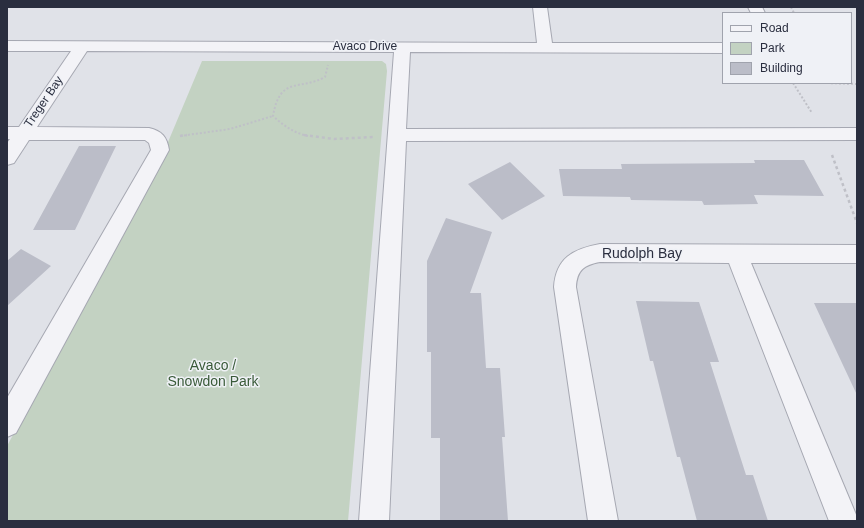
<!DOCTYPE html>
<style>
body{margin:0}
#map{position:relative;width:864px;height:528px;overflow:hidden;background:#e0e2e8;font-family:Arial,sans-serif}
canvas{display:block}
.frame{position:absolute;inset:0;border:8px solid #2a2e3f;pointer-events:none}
.legend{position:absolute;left:722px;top:12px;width:130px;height:72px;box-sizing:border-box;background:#eff1f6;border:1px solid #a0a3ad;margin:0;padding:5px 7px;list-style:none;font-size:12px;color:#2a2e3f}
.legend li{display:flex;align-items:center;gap:8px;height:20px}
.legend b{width:20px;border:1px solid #a0a3ad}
</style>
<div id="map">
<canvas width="864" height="528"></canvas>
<div class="frame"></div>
<ul class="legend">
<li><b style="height:5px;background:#f3f3f7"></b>Road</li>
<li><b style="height:11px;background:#c3d2c2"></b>Park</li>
<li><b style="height:11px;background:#bbbdc8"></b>Building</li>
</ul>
</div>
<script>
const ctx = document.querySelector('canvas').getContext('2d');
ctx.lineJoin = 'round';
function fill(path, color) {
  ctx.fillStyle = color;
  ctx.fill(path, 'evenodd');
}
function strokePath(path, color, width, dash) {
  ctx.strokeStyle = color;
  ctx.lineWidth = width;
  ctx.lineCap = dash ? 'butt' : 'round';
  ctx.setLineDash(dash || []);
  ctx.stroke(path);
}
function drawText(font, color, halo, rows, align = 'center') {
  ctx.font = font + ' Arial,sans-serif';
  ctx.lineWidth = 3;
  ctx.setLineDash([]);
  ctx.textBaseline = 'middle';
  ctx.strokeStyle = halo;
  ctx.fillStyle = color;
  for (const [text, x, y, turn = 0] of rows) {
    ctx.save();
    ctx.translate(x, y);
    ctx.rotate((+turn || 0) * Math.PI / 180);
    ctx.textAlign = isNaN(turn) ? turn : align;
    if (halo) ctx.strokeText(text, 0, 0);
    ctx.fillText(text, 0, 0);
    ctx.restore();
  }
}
const green = new Path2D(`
 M202,61h180l4,3 1,7 -39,450h-341v-75l135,-248 21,-44z`);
const building = new Path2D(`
 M79,146h37l-41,84h-42z
 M754,160h50l20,36 -70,-1 4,9 -54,1 -2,-4 -71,-1 -1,-3 -67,-1 -4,-27h63l-1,-5 134,-1z
 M510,162l35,34 -43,24 -34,-36z
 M446,218l46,14 -22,61h11l5,75h14l5,69h-3l6,84h-68v-83h-9v-86h-4v-91z
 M21,249l30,17 -44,40v-45z
 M636,301l63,1 20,60h-9l36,113h7l15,46h-71l-17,-64h-3l-24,-96h-3z
 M814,303h43v92l-30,-64z`);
const pathFar1 = new Path2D(`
 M791,7l3,6
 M793,83l19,30
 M827,83l30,1
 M180,136l50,-7 43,-13
 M308,136c-14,-3 -24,-10 -35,-20 7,-41 27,-25 52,-39l3,-12`);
const path = new Path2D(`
 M304,135l30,4 40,-2
 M180,136l7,-1
 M832,155l25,68`);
const minor = new Path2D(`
 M533,7h14l5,36h171v10l-313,-1 -4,77 451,-1v12l-451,1 -17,380h-30l35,-469 -307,-1 -50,76 112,1c13,3 18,9 20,22l-153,283 -9,4v-39l144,-248 -2,-7 -4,-3h-116l-15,23 -7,2v-22l3,-4h-3v-12h12l52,-76h-64v-10l530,2z
 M748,7h14l3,6h-14z
 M600,244l257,1v18h-106l106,254v4h-28l-100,-258 -129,-1c-16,3 -23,8 -24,25l42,234h-30l-34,-234c2,-29 19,-38 46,-43z`);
const farStreetnames = [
 ["Avaco Drive",365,47],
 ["Treger Bay",44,102,-56]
];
const streetNames = [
 ["Rudolph Bay",642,254]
];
const parkNames = [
 ["Avaco /",213,366],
 ["Snowdon Park",213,382]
];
fill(green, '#c3d2c2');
fill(building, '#bbbdc8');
strokePath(minor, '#a6a8b2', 2);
strokePath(pathFar1, '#bfc0c7', 2, [2, 2]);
strokePath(path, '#bfc0c7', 2.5, [3, 3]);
fill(minor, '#f3f3f7');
drawText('12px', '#2a2e3f', '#eff1f6', farStreetnames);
drawText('14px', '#2a2e3f', '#eff1f6', streetNames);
drawText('14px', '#395a38', '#eff1f6', parkNames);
</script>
